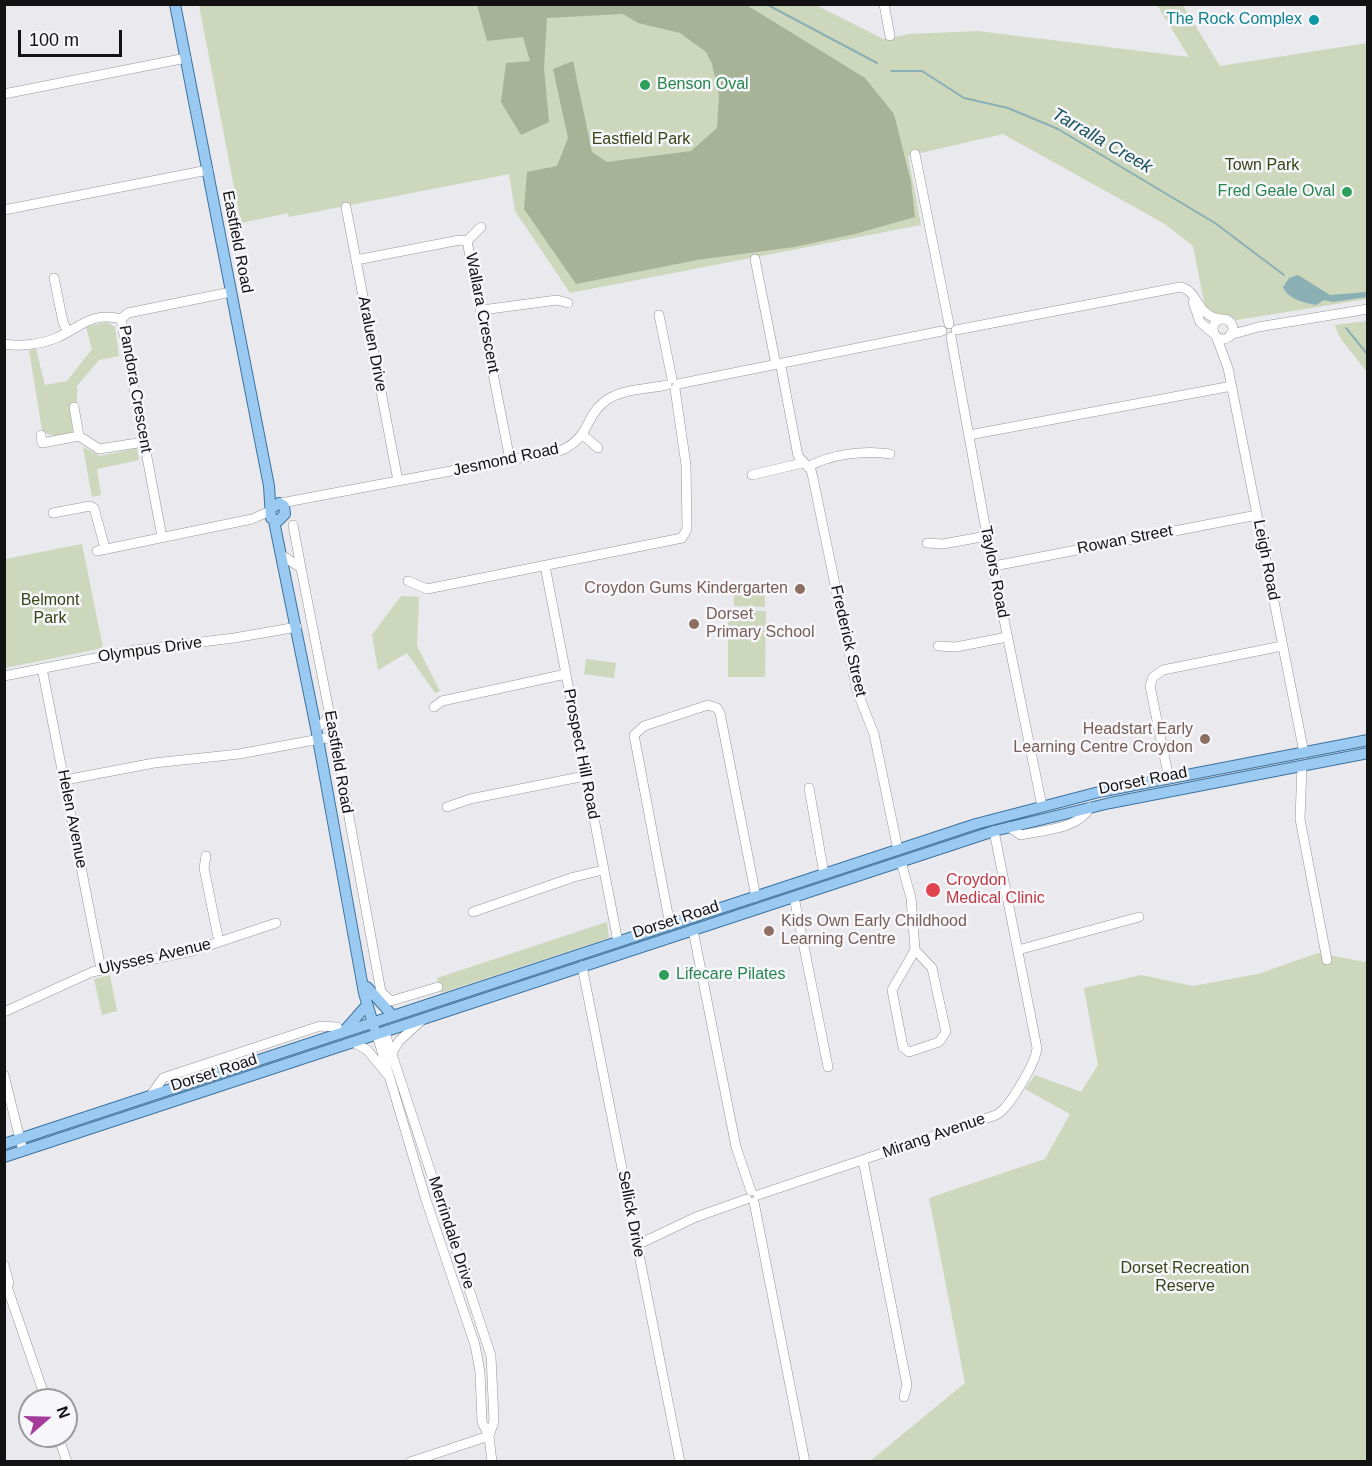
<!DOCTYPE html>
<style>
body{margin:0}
#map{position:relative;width:1372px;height:1466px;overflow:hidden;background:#e9e9ee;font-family:Arial,sans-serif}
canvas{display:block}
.frame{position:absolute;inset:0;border:6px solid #121213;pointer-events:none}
.north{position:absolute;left:18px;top:1388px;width:60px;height:60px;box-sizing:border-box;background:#f6f6fb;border:2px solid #9b9b9e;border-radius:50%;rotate:70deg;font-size:16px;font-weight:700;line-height:24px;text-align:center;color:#121213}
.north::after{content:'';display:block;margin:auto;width:21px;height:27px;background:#a53a9b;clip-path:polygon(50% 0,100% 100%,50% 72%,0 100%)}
.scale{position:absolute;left:18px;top:30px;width:104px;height:27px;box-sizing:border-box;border:3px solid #121213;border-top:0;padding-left:8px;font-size:18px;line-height:21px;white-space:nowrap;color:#121213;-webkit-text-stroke:4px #f6f6fb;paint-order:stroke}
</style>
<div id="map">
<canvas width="1372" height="1466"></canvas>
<div class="frame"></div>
<div class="north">N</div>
<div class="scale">100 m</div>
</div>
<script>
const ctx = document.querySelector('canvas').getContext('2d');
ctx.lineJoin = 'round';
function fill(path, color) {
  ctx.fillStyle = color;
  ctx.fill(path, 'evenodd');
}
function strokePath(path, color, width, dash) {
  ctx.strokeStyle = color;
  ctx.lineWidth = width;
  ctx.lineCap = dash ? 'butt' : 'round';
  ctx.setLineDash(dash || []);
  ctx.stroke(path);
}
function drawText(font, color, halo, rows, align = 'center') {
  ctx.font = font + ' Arial,sans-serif';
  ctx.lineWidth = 5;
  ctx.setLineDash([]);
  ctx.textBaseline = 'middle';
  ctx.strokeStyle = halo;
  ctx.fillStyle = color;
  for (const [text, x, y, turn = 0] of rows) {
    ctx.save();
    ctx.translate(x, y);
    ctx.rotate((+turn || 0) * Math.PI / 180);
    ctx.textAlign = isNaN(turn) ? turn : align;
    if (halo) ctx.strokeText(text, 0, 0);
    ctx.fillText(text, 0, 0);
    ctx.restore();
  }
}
const green = new Path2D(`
 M1182,4l38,62 147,-23v256l-130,21 -31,-8 -13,-66 -28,-22 -162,-90 -95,22 13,69 -351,68 -55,-82 -6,-37 -220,43 -1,-4 -47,10 -42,-218h617l67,34 27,-5 68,-3 211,26 -32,-52z
 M1367,321h1l-1,52c-10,-17 -27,-29 -32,-48z
 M107,322l8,5 4,29 -20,4 -22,26v17l-8,2 4,27c-12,4 -20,7 -31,-2l-13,-80 7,-1 9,36 22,-4 25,-32 -6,-22z
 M83,447l17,9 37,-8 2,12 -42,9 4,26 -9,2z
 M82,544l21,104 -98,20v-109z
 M734,590h31v17l-31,-1z
 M401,596l18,1 -2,49 23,45 -5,2 -28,-40 -29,17 -6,-35z
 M728,610l38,1 -1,66h-37z
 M586,659l30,4 -2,15 -30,-4z
 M607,922l2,16 -168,55 -4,-15z
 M1318,953l47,9 2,-3v502l-498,1 96,-79 -36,-185 116,-39 25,-45 -45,-25 10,-14 46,17 17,-27 -14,-77 57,-13 52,11 65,-12z
 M110,975l7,36 -15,4 -8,-36z`);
const forest = new Path2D(`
 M745,4l120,74 29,36 17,68 4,35 -60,17 -61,13 -97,13 -121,24 -52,-75 3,-37 30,-6 11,-28 -15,-69 20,-8 19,91 15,10 84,-11 26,-23 2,-33 -7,-31 -6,-12 -26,-19 -42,-10 -15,-9 -76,4 -3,50 5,54 -28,13 -20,-33 5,-39 24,-2 -7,-24 -36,4 -10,-36z`);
const water = new Path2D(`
 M1298,275l32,20 37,-3v5l-34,5 -9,-2 -8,5c-12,-2 -28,-6 -33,-18l6,-9z`);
const stream = new Path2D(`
 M766,4l111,59
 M891,71h31l42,27 44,10 50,21 157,94 69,52
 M1346,328l22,27`);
const minor = new Path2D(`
 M884,4l6,32
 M4,94l182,-36
 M915,154l34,170
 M346,207l52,274
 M4,210l204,-40
 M467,241l14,-14
 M755,259l20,101 6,7 17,89 13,14 2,8 44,213 17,43 24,116
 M356,260l104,-20 7,1 43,219
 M54,278l9,44 4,9
 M1193,302l7,20 14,12
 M482,310l75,-10 11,3
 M659,315l13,64
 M1213 329a10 10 0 1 1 20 0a10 10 0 1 1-20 0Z
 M956,330l224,-43c19,3 15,29 41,32
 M1230,335l28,-8 110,-18
 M1216,336l12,32 76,385
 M951,337l36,199 55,270
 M4,344c15,3 38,0 52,-6 24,-10 35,-27 65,-19
 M678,384l264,-53
 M74,407l5,29
 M41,435l1,8 37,-7 20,13 45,-7
 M583,435l15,13
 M969,435l263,-49
 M808,467c22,-13 57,-17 82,-13
 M752,475l50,-12
 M281,503l281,-53c29,-14 22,-32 42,-48 15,-13 44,-13 63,-17
 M53,513l37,-7 4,2 11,40
 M293,525l8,43
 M162,537l-41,-218 7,-6 103,-21
 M927,543l16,1 44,-8
 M97,551l155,-32 18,-8
 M283,556l18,12 28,143 -3,10 -10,7
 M545,566l73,376
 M994,566l263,-51
 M408,581l19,8 255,-51 5,-9 -1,-64 -11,-76
 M938,646l18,1 51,-10
 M42,668l59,301
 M4,676l132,-26 98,-12 63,-11
 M434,707l8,-6 124,-27
 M1302,766l-2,53 27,141
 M1169,779l-19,-93 3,-9 10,-7 119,-24
 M65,780l89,-17 85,-9 86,-16 7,1 4,7 45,246 10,9 47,-14
 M809,788l15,86
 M447,807l23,-8 115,-23
 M1009,827l12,8c23,-5 58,-6 69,-28
 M206,856l-2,12 15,74
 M901,862l10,36 4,52 17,18 14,64 -7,10 -30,10 -6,-5 -11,-57 23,-40
 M794,897l34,170
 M473,912l101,-35 29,-7
 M670,925l-36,-190 10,-9 64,-21 9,3 3,5 36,184
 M693,930l43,217 15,44
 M1018,950l121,-33
 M582,966l98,496
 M4,1012l88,-40 100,-21 84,-28
 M385,1033l106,323 3,65 -5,15
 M377,1035l49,165 49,145 5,27 2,50 7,14 3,26
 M355,1043l12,7 21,25
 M392,1053l7,-12 22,-20
 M4,1075l19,76
 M151,1095l12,-17 157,-52 17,1 4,6
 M863,1160l44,225 -3,12
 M758,1195l238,-80c13,-6 40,-53 41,-67l-43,-217
 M754,1202l51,260
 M637,1245l59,-28 51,-18
 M4,1265l5,18
 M4,1278l42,122
 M58,1436l9,26
 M410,1462l79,-26`);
const major = new Path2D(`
 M175,4l94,482 2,32 7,3 7,-7 -1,-8 -5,-3 -7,5
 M274,521l42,207 48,265 10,34
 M367,987l25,28
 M345,1030l22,-25
 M4,1144l972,-320 123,-32 269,-52
 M4,1157l990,-326 116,-28 258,-50`);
const markers = [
 [1314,20,6,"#0f9aa8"],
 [645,85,6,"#2e9e5b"],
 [1347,192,6,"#2e9e5b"],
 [800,589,6,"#8d6e63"],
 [694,624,6,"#8d6e63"],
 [1205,739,6,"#8d6e63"],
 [933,890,8,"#e0444e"],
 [769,931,6,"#8d6e63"],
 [664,975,6,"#2e9e5b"]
];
const cultureNames = [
 ["The Rock Complex",1302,20]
];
const leisureNames = [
 ["Benson Oval",657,85],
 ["Fred Geale Oval",1335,192,"right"],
 ["Lifecare Pilates",676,975]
];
const parkNames = [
 ["Eastfield Park",641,140],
 ["Town Park",1262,166],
 ["Belmont",50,601],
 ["Park",50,619],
 ["Dorset Recreation",1185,1269],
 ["Reserve",1185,1287]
];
const streetNames = [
 ["Eastfield Road",237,242,79],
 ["Wallara Crescent",482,313,79],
 ["Araluen Drive",372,344,79],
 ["Pandora Crescent",135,389,80],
 ["Jesmond Road",506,460,-12],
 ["Rowan Street",1125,540,-11],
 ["Leigh Road",1266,560,79],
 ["Taylors Road",994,572,79],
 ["Frederick Street",848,641,77],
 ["Olympus Drive",150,650,-8],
 ["Prospect Hill Road",581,754,79],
 ["Eastfield Road",338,762,80],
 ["Dorset Road",1143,781,-11],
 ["Helen Avenue",72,819,79],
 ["Dorset Road",676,920,-18],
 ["Ulysses Avenue",155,957,-13],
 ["Dorset Road",214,1073,-18],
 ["Mirang Avenue",934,1136,-19],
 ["Sellick Drive",631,1214,79],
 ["Merrindale Drive",451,1233,72]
];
const educationNames = [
 ["Croydon Gums Kindergarten",788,589],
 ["Dorset",706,615,"left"],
 ["Primary School",706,633,"left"],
 ["Headstart Early",1193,730],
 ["Learning Centre Croydon",1193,748],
 ["Kids Own Early Childhood",781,922,"left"],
 ["Learning Centre",781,940,"left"]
];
const healthNames = [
 ["Croydon",946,881],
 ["Medical Clinic",946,899]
];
const waterNames = [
 ["Tarralla Creek",1102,141,30]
];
fill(green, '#cdd7bb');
fill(forest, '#a8b296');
fill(water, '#8aafb5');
strokePath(stream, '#8aafb5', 2);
strokePath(minor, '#96969b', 10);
strokePath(major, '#3e739e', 12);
strokePath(minor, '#fff', 9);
strokePath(major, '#9acaf2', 10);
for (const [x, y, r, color] of markers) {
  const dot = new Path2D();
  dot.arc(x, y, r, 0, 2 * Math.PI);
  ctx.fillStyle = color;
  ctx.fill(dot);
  strokePath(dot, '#f6f6fb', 2);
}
drawText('16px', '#0d838f', '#f6f6fb', cultureNames, 'right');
drawText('16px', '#27864d', '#f6f6fb', leisureNames, 'left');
drawText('16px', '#374415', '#f6f6fb', parkNames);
drawText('16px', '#121213', '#f6f6fb', streetNames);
drawText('16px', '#785e54', '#f6f6fb', educationNames, 'right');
drawText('16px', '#be3a42', '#f6f6fb', healthNames, 'left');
drawText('italic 18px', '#1c535a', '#f6f6fb', waterNames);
</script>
